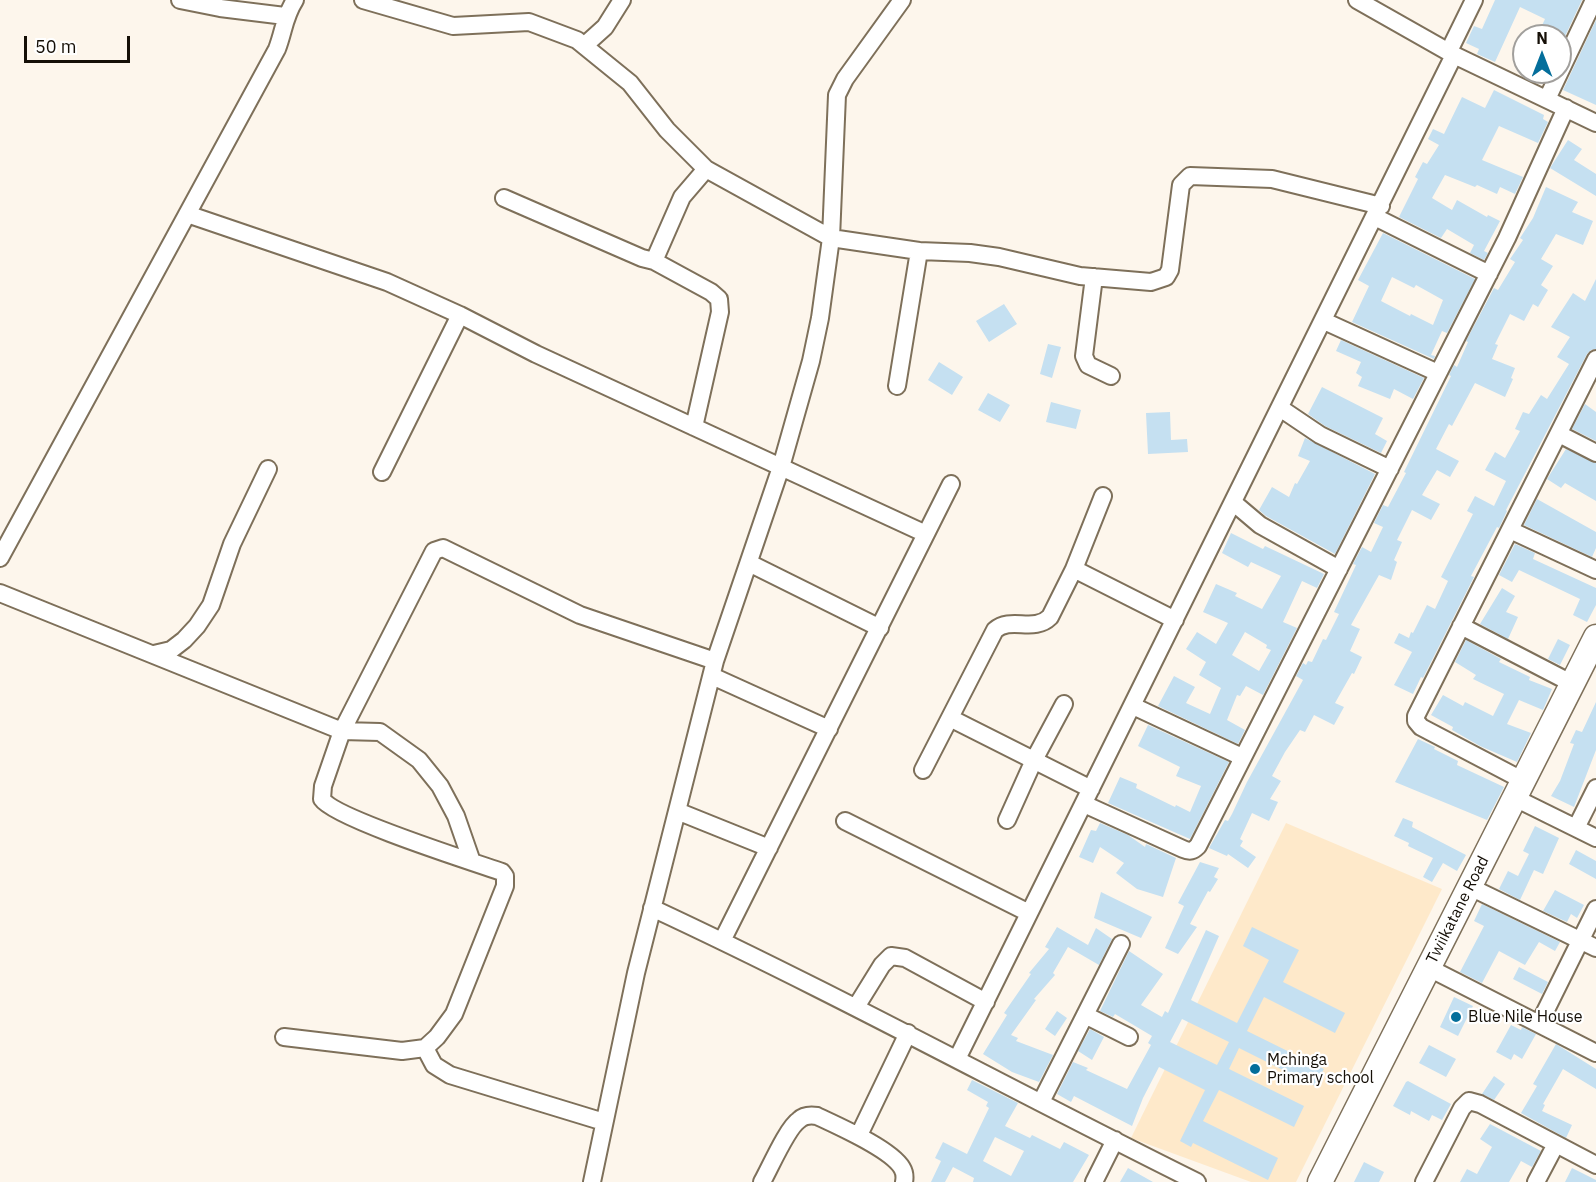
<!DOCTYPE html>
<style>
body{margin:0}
#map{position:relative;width:1596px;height:1182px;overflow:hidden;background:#fdf6ec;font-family:"IBM Plex Sans",sans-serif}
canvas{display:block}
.north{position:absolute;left:1512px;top:24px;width:60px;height:60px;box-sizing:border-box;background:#fff;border:2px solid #a19f9c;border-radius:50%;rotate:0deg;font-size:16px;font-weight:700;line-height:24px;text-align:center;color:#150f07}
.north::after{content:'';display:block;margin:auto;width:21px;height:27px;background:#046e9b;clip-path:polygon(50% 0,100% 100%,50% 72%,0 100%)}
.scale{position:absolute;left:24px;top:36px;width:106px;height:27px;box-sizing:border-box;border:3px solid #150f07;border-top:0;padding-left:8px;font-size:18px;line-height:21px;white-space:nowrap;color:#150f07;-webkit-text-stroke:4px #fff;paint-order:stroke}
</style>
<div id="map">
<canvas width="1596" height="1182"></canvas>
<div class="north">N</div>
<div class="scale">50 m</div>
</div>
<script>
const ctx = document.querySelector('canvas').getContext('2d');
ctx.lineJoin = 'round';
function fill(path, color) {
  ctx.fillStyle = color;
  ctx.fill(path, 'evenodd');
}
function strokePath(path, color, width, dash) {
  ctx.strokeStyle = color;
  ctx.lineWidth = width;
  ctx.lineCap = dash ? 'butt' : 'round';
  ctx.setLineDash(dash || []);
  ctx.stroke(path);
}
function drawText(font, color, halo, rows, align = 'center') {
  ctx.font = font + ' "IBM Plex Sans",sans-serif';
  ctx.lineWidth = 4.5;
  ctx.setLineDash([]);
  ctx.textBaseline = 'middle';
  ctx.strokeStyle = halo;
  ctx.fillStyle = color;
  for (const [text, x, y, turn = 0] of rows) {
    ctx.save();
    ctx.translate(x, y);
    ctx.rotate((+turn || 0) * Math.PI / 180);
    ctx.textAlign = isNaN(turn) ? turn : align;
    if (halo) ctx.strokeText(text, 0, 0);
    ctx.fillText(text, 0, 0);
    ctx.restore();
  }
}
const built = new Path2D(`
 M1286,823l156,66 -146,293h-45l-120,-44z`);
const building = new Path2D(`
 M1495,0h87l-22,47v-11h-23l8,-17 -25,-12 -25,55 -18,-8 2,-5 -13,-6 8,-17 8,3z
 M1596,20v85l-33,-15z
 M1494,90l50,25 -1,4 5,3 -10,21 -39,-17 -17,34 41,17 -8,17 -15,-7 -3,7 -20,-9 -2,2 -30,-12 -13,23 20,12 5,-10 30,17 1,-2 12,6 -16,30 4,2 -4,7 -14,-7 4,-8 -27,-16 -6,9 -42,-21 19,-38 -3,-2 8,-15 4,2 12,-19 -11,-6 5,-10 11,5 18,-37 23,11z
 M1568,140l14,9 -8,11 22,14v22l-46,-28z
 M1546,187l32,15 -6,10 21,9 -10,24 -27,-11 -15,25 12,7 -12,19 7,5 -10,17 -5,-3 -9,17 -14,-7 -15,30 3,1 -6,14 23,9 -4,10 2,1 -8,18 -30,-14 -23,43 -3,-2 -13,25 23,12 -9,16 -13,-7 -15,25 18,9 -9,16 -19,-10 -15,30 5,2 -8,18 3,2 -6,18 -12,-5 -28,50 9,4 -10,22 12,6 -8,17 -2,-1 -17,30 9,4 -10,18 -20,-10 -9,17 -5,-2 -15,22 -13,24 9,5 -11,18 8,3 -9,19 -17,-8 -12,26 3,2 -3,5 16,11 -8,11 -20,-14 -1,2 -18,-8 16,-28 3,1 4,-7 15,-32 56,-102 -7,-4 7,-13 3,2 2,-4 4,1 11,-23 3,1 13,-26 -5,-2 22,-47 -3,-1 9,-17 9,5 12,-25 -9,-4 9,-18 5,2 18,-34 -2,-1 47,-96 -2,-1 5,-10 3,2 11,-25 -2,-1 28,-53 4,2 17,-28 -5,-3 13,-19 -3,-2 13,-20z
 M1383,233l92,46 -28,54 -5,-2 -11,24 4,1 -1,3 -82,-37 17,-36 -11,-6zM1392,277l22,11 2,-3 27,15 -10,25 -22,-11 -1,2 -29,-15z
 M1596,279v70l-5,1 -4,4 -81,156 1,1 -8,17 -2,-1 -26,49 3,1 -51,101 -2,-1 -8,17 -19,-9 18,-33 -18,-9 5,-10 10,5 2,-6 2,1 14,-28 8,4 13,-28 -7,-4 32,-63 -6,-3 8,-15 19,10 12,-25 -21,-11 10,-18 10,6 15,-27 -5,-2 8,-17 6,2 12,-19 6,4 22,-35 -12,-7 13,-20 -19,-10 22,-34 12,8z
 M1004,304l13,20 -28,18 -13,-21z
 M1341,340l83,38 -11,21 -19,-10 -4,10 -32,-13 4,-9 -6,-4 5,-11 -25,-11z
 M1048,344l13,3 -9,31 -12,-4z
 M939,362l24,15 -11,18 -24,-15z
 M1322,387l61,31 -8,16 12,7 -6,12 -56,-27 -17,-12z
 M988,393l22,12 -10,17 -22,-12z
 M1051,402l30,8 -5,19 -30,-7z
 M1585,404l11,8v29l-24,-12z
 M1170,412l1,28 16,-1 1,13 -40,2 -2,-41z
 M1305,438l70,36 -40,80 -69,-38 -7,-6 13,-23 17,10 6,-14 2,1 13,-23 -12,-5z
 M1566,449l30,14v38l-31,-18 -4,5 -14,-9z
 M1537,499l59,33v16l-4,9 -68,-32z
 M1231,533l32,16 2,-3 59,28 -7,14 -15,-7 -19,41 14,6 -34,67 -17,-9 -6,10 -3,-1 -10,25 18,10 -7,14 -80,-38 16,-30 21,11 -9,16 24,11 11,-26 -22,-13 7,-13 -20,-13 11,-17 19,12 12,-21 -25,-11 13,-28 21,9 -2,3 27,13 19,-33 -30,-14 -3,5 -26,-14zM1245,632l22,13 -1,3 5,2 -12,21 -27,-16z
 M1515,544l20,9 -2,6 63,29v17l-9,17 -14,-7 7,-16 -61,-29 -7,12 -13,-7z
 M1502,588l13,8 -9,16 12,5 -10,22 -28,-15z
 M1558,639l12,6 -10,20 -12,-6z
 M1466,640l35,19 -2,3 31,15 -1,3 23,9 -9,21 -24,-10 -12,24 24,9 -14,29 -37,-16 -28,-16 1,-3 -22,-12 12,-20 20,11 2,-4 28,14 11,-22 -31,-15 3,-4 -21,-13z
 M1596,702v48l-22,57 -23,-11 9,-15 14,-37 -4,-1 6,-13 6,2z
 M1148,725l81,37 -39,77 -82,-36 12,-26 17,7 -1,4 39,19 1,-2 14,7 11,-26 -25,-10 4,-9 -42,-21z
 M1418,739l17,8 -1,2 24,12 -1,4 47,22 -17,33 -92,-38z
 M1403,818l10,4 -1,5 54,28 -9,16 -14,-8 -11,19 -9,-5 10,-19 -25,-12 1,-3 -15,-7z
 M1100,823l28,12 17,12 1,-3 30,14 -13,39 -26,-8 -21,-16 8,-10 -24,-16 -7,16 -14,-6 12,-27 5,1z
 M1535,826l24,12 -16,36 -9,-4 -14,30 -25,-13 4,2 9,-18 10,5 11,-22 -6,-3z
 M1576,850l20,11v18l-27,-15z
 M1200,862l19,6 -5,9 4,2 -8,13 -2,-1 -18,33 7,3 -19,27 -13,-6 19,-42 -6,-3z
 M1555,890l29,15 -7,13 -6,-4 -4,8 -24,-11z
 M1101,892l51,25 -11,21 -47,-20z
 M1482,904l78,38 -5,9 -16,-9 -14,23 -26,-14 -17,32 -22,-11 24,-46 -10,-5z
 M1057,927l31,18 8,-17 16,11 -13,26 -31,-18 -15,26 2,2 -21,24 2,1 -25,35 7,3 -2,3 37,14 -14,27 -27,-10 -29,-18 24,-39 -3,-2 27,-39 -2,-1 20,-24 -4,-2z
 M1252,927l47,23 -16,32 62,31 -10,20 -71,-36 -17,34 77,38 -9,17 -76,-38 -10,21 75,37 -10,21 -75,-37 -16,31 75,37 -10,22 -75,-37 -2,4 -11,-6 25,-51 -46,-23 -16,31 -11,28 -58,-30 -3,6 -14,-8 16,-32 15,6 -2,2 41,19 24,-44 -3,-2 4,-7 -37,-22 -2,3 -13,-6 29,-60 34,23 -22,31 21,12 3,-6 3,2 38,-83 13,6 -28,64 46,23 32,-63 -26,-14zM1182,1019l47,23 -12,23 -47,-23z
 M1519,967l29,15 -6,12 -29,-15z
 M1454,997l19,9 -15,30 -18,-9z
 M1057,1011l10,7 -12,18 -10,-7z
 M1511,1025l10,5 1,-3 14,7 -14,25 -8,-5 -3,6 -15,-8z
 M1090,1029l14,8 -12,23 -14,-9z
 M1556,1044l40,25v20l-33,-20 -20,35 2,1 -3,6 30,14 -6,13 -45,-25 16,-27 -4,-2z
 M1429,1045l27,14 -10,18 -27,-14z
 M1494,1076l11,8 -11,16 -12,-6z
 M972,1080l46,23 -13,23 25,12 2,-3 28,14 4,-7 25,13 -16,27h-100l1,-4 -21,-11 -8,15h-14l10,-21 -6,-3 8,-16 24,12 22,-46 -3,-2 2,-4 -21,-12zM995,1137l29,14 -13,25 -28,-15z
 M1408,1081l43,23 -9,16 -10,-5 -3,6 -18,-10 -1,4 -17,-9 13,-24z
 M1490,1124l51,27 -9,16 -11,-6 -12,21h-49l7,-13 10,5 15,-27 -12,-8z
 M1364,1162l20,10 -5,10h-25z
 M1128,1168l25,14h-33z
 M1572,1168l24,12v2h-31z`);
const minor = new Path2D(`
 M180,0l40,8 65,8
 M363,0l90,26 76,-4 48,18 53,43 37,47 39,39 125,69 88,13 51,2 29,4 81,19 71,6 15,-5 4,-7 11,-85 9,-9 82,3 109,27
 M1357,0l97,55 142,68
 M585,45l20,-18 17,-27
 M1449,51l25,-51
 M1547,99l47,-99
 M504,198l138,60 12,3 57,31 8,7 1,13 -26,115
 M187,214l200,68 73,33 76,39 390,180
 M1375,217l114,57
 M654,261l28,-64 24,-28
 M1094,277l-10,79 4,9 23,11
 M1324,321l114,52
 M897,386l22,-135
 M1280,408l40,27 70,34
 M1559,434l37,19
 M382,472l78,-157
 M1103,496l-29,73 101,51
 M1234,503l26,22 79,44
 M1510,530l86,40
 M0,558l277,-509c7,-18 7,-32 18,-49
 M749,563l131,65
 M0,593l342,138 38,1 39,28 21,26 16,30 16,46
 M1461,626l112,58
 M154,654l17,-4 13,-10 13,-14 14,-21 21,-61 36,-75
 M712,676l117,53
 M1133,706l109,51
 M950,718l141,71
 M923,770l72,-140c16,-14 39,3 55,-13l24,-48
 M1524,781l-103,-54 -5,-6v-5l180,-357
 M1515,798l81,40
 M1084,804l99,45c7,3 10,2 15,-3l309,-608 59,-130
 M677,811l92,37
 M1007,820l27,-60 30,-56
 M845,821l184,92
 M1576,828l20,-40
 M1470,887l126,61
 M652,908c185,86 363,184 545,274
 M722,941l229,-457
 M1429,968l167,85
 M856,1007l26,-42 9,-9 14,2 81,44
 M1085,1015l44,22
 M1539,1024l57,-115
 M284,1037l118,14 23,-3 12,-11 17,-23 51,-128v-10l-3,-4c-29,-10 -168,-54 -180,-73l1,-13 19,-55 92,-180 9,-3 137,67 135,46
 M425,1048l9,17 16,10 154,47
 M957,1059l497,-1004
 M1041,1102l80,-158
 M859,1135l49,-102
 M592,1182l44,-209 79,-312 66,-194 30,-106 9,-43 11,-80 6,-143 8,-16 57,-79
 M762,1182c8,-14 25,-54 37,-62 5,-5 11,-5 18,-4 21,10 74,33 85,52 3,5 3,9 2,14
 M1094,1182l21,-42
 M1424,1182l38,-74 7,-7 11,3 116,61
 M1536,1182l20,-38`);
const secondary = new Path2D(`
 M1320,1182l276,-545`);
const markers = [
 [1456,1017,6,"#046e9b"],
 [1255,1069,6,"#046e9b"]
];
const streetNames = [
 ["Twiikatane Road",1458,910,-63]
];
const poiNames = [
 ["Blue Nile House",1468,1017],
 ["Mchinga",1267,1060],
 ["Primary school",1267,1078]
];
fill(built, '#fee9ca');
fill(building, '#c5e0f1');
strokePath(minor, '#7e705a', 20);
strokePath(secondary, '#7e705a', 27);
strokePath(minor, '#fff', 16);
strokePath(secondary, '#fff', 24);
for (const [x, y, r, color] of markers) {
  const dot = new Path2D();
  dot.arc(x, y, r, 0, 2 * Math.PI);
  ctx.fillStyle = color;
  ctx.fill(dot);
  strokePath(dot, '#fff', 2);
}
drawText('16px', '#150f07', '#fff', streetNames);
drawText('16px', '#150f07', '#fff', poiNames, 'left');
</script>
